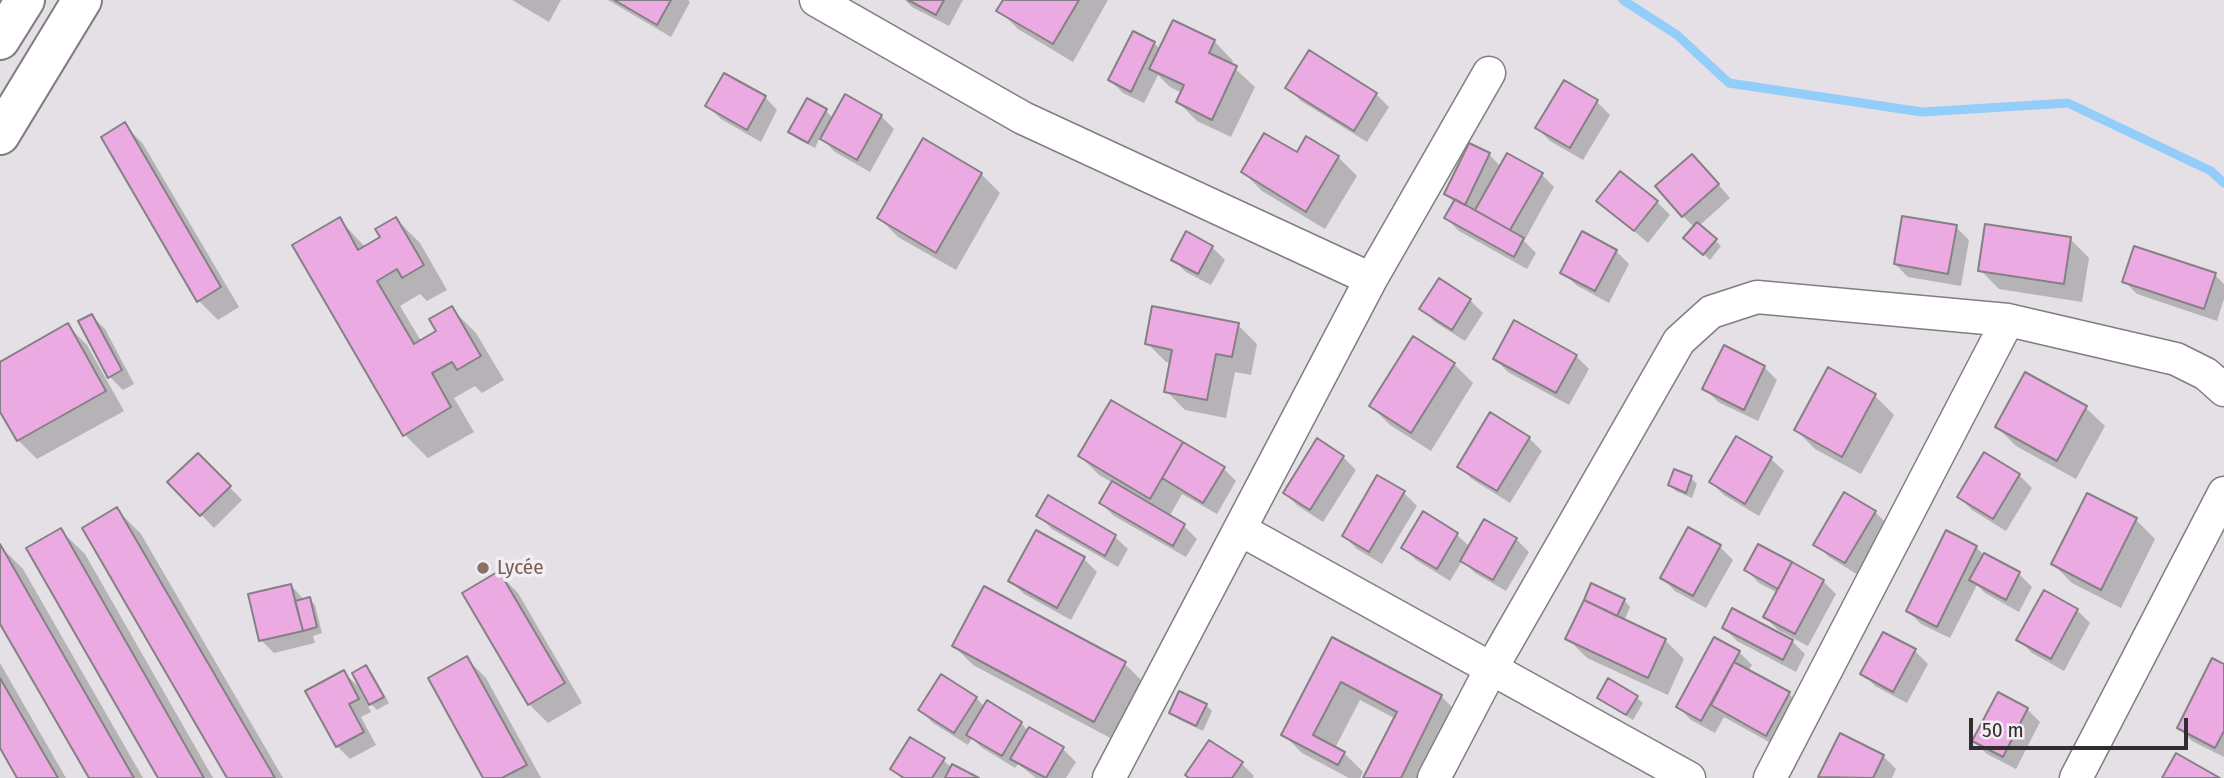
<!DOCTYPE html>
<meta charset="utf-8">
<style>
body{margin:0}
#map{position:relative;width:2224px;height:778px;overflow:hidden;background:#e4e0e5;font-family:"Fira Sans Condensed",sans-serif}
canvas{display:block}
.scale{position:absolute;left:1969px;top:718px;width:219px;height:32px;box-sizing:border-box;border:4px solid #2f2d2f;border-top:0;padding-left:9px;font-size:21px;line-height:24px;white-space:nowrap;color:#2f2d2f;-webkit-text-stroke:5px #f1edf3;paint-order:stroke}
</style>
<div id="map">
<canvas width="2224" height="778"></canvas>
<div class="scale">50 m</div>
</div>
<script>
const ctx = document.querySelector('canvas').getContext('2d');
ctx.lineJoin = 'round';
function fill(path, color) {
  ctx.fillStyle = color;
  ctx.fill(path, 'evenodd');
}
function strokePath(path, color, width, dash) {
  ctx.strokeStyle = color;
  ctx.lineWidth = width;
  ctx.lineCap = dash ? 'butt' : 'round';
  ctx.setLineDash(dash || []);
  ctx.stroke(path);
}
function drawText(font, color, halo, rows, align = 'center') {
  ctx.font = font + ' "Fira Sans Condensed",sans-serif';
  ctx.lineWidth = 7;
  ctx.setLineDash([]);
  ctx.textBaseline = 'middle';
  ctx.strokeStyle = halo;
  ctx.fillStyle = color;
  for (const [text, x, y, turn = 0] of rows) {
    ctx.save();
    ctx.translate(x, y);
    ctx.rotate((+turn || 0) * Math.PI / 180);
    ctx.textAlign = isNaN(turn) ? turn : align;
    if (halo) ctx.strokeText(text, 0, 0);
    ctx.fillText(text, 0, 0);
    ctx.restore();
  }
}
const shadow = new Path2D(`
 M512,0h49l-12,22z
 M608,0h80l2,2 -19,35z
 M905,0h58l-14,26 -37,-19z
 M1005,0h103l-35,62 -55,-33 -19,-19z
 M1214,41l19,20 -2,4 24,22 -24,50 -34,-16 -19,-19 4,-9 -12,-6 -12,-12 -14,28 -21,-10 -13,-13 44,-37 6,6z
 M1565,82l32,20 13,13 -27,45 -33,-19 -13,-13z
 M1288,88l88,6 13,13 -22,35 -66,-41z
 M765,97l12,13 -16,32 -40,-23 -13,-13z
 M826,111l8,8 47,-3 13,13 -24,43 -35,-20 -15,-15 -5,11 -19,-10 -6,-6z
 M125,125l18,19 96,163 -21,13 -19,-19z
 M924,141l57,33 19,19 -44,77 -58,-33 -19,-19z
 M1489,154l12,13 40,7 13,13 -30,54 12,12 -9,16 -68,-38 -13,-13 9,-16 -8,-8z
 M1338,157l19,19 -32,53 -63,-38 -19,-19z
 M1705,169l25,29 -31,28 22,20 -11,14 -18,-16 3,-16 -12,-12z
 M1598,200l59,2 13,13 -22,28z
 M339,219l27,29 17,-10 13,-19 24,24 27,47 -20,11 -7,-7 -20,12 21,35 17,-9 14,-23 24,24 28,47 -22,13 -7,-7 -21,12 20,34 -46,26 -24,-24z
 M1956,227l13,13 -8,46 -53,-9 -13,-13z
 M2070,239l19,19 -7,44 -83,-13 -19,-19z
 M1212,247l13,13 -14,25 -25,-13 -13,-13z
 M1616,251l13,13 -20,39 -33,-18 -13,-13z
 M2215,275l9,9v15l-7,22 -80,-27 -13,-13z
 M1470,300l13,13 -18,28 -30,-19 -13,-13z
 M92,316l13,13 29,55 -11,6 -13,-13z
 M1238,325l19,19 -6,31 -16,-3 -9,46 -41,-8 -19,-19 5,-28 -5,-1 -19,-19z
 M68,326l19,19 37,66 -87,48 -19,-19 -18,-32v-44z
 M1576,356l13,13 -20,36 -61,-33 -13,-13z
 M1454,364l19,19 -42,68 -41,-26 -19,-19z
 M1764,367l13,13 -19,41 -40,-19 -13,-13z
 M1875,396l19,19 -33,59 -46,-25 -19,-19z
 M2086,408l19,18 -29,53 -60,-33 -19,-19z
 M1529,438l13,13 -32,52 -38,-24 -13,-13z
 M1737,438l34,21 13,12 -25,45 -35,-21 -13,-13z
 M198,455l44,45 -28,28 -44,-46z
 M1080,456l143,12 13,13 -19,33 -35,-20 -13,23 15,9 13,13 -11,18 -72,-41 -13,-13 12,-20 -14,-8z
 M1343,457l13,13 -33,52 -25,-16 -13,-13z
 M2019,475l13,13 -26,43 -34,-21 -13,-13z
 M1691,478l6,6 -5,14 -16,-7 -6,-6z
 M1404,493l13,13 -35,58 -25,-15 -13,-13z
 M2088,495l48,25 19,19 -34,69 -49,-25 -19,-19z
 M1049,498l66,39 13,12 -10,18 -66,-38 -13,-13z
 M117,510l24,24 142,244h-54z
 M1875,512l13,13 -30,50 -29,-18 -13,-13z
 M60,530l25,24 128,224h-53z
 M1037,533l47,26 13,13 -26,48 -47,-26 -13,-13z
 M1457,535l13,12 46,-8 13,13 -23,39 -31,-18 -13,-12 -12,20 -34,-21 -13,-13z
 M0,546l23,23 120,209h-52l-91,-158z
 M1720,547l13,13 -27,48 -31,-17 -13,-13z
 M1976,547l7,7 36,20 13,13 -13,25 -34,-19 -8,-8 -27,53 -29,-14 -13,-13z
 M1746,570l77,11 13,13 -28,52 -30,-16 -13,-13 13,-24 -19,-10z
 M499,574l19,19 64,110 -34,20 -19,-19z
 M291,585l13,15 5,-1 6,6 7,28 -9,3 2,7 -41,10 -13,-13z
 M1624,600l6,7 -6,14 41,19 19,19 -16,36 -81,-37 -19,-19z
 M1733,610l59,31 13,13 -9,18 -59,-31 -13,-13z
 M2077,610l13,13 -26,48 -32,-18 -13,-13z
 M1333,639l108,57 19,19 -32,63h-63l31,-59 -36,-19 -25,48 9,5 19,19 -3,6h-11l-47,-25 -19,-19z
 M954,646l171,18 19,19 -30,57 -141,-75z
 M1915,651l13,13 -21,39 -32,-17 -12,-13z
 M1739,652l13,13 -4,6 41,23 13,13 -22,41 -56,-31 -9,16 -24,-13 -13,-13z
 M467,659l19,19 55,100h-56z
 M0,663l66,115h-47l-19,-34z
 M2224,666v91l-32,-16 -13,-13z
 M366,667l6,6 17,30 -12,7 -6,-6z
 M344,673l13,12 14,27 -10,5 15,28 -26,14 -13,-13 -29,-54z
 M1599,697h37l7,6 -10,17z
 M976,698l9,9 36,16 7,8 35,18 13,13 -10,16h-30l-18,-14 -3,4 -34,-21 -9,-9 -4,7 -35,-22 -13,-13z
 M1206,705l6,6 -9,20 -25,-12 -6,-6z
 M2027,709l13,13 -24,47 -29,-15 -13,-13z
 M1841,735l42,21 13,13 -4,9h-71z
 M943,760l9,8 23,10h-74l-9,-9z
 M1242,764l12,12 -1,2h-63z`);
const stream = new Path2D(`
 M1623,0l54,35 52,48 193,29 146,-9 143,68 13,12`);
const building = new Path2D(`
 M614,0h57l-14,25z
 M908,0h36l-8,15z
 M1003,0h76l-26,44 -57,-33z
 M1173,20l42,20 -6,13 28,13 -25,54 -36,-18 8,-17 -35,-16z
 M1133,31l22,11 -24,50 -23,-12z
 M1309,50l68,43 -23,38 -69,-43z
 M724,73l42,23 -19,34 -42,-24z
 M1564,80l34,20 -28,48 -35,-20z
 M845,94l37,21 -25,45 -37,-21z
 M807,98l20,11 -19,34 -20,-11z
 M125,122l96,165 -24,15 -96,-165z
 M1264,133l33,19 9,-16 33,20 -33,56 -65,-40z
 M923,138l59,35 -46,80 -59,-35z
 M1469,143l21,10 -25,52 -21,-11z
 M1507,153l36,20 -33,57 -35,-20z
 M1692,154l27,30 -37,33 -27,-31z
 M1620,171l38,30 -24,30 -38,-30z
 M1455,199l69,39 -10,19 -70,-39z
 M1902,216l55,9 -9,49 -54,-10z
 M340,217l18,33 22,-13 -5,-8 21,-12 28,48 -22,13 -5,-9 -20,12 37,63 22,-13 -7,-12 23,-13 29,50 -24,14 -5,-8 -20,11 19,34 -48,29 -111,-191z
 M1697,222l20,17 -14,16 -20,-17z
 M1985,224l86,13 -7,47 -86,-13z
 M1186,231l27,15 -15,28 -27,-14z
 M1582,231l35,19 -22,41 -35,-18z
 M2134,246l82,27 -12,36 -82,-27z
 M1439,278l32,21 -19,31 -33,-21z
 M1152,306l87,17 -7,34 -16,-3 -9,46 -43,-8 8,-42 -27,-6z
 M92,314l30,56 -14,8 -30,-57z
 M1514,320l63,35 -21,38 -63,-34z
 M68,323l38,68 -89,50 -17,-29v-50z
 M1413,336l42,27 -44,70 -42,-27z
 M1724,345l41,21 -21,44 -42,-21z
 M1828,367l48,27 -34,63 -48,-27z
 M2025,372l62,34 -30,55 -62,-34z
 M1111,400l72,42 -33,57 -72,-43z
 M1490,412l40,25 -33,54 -40,-24z
 M1736,436l36,21 -27,47 -36,-22z
 M1317,438l27,18 -34,54 -27,-17z
 M1183,442l42,25 -22,36 -41,-25z
 M1984,452l36,22 -27,45 -36,-22z
 M198,453l33,33 -31,30 -33,-34z
 M1674,469l18,7 -6,17 -18,-8z
 M1377,475l28,16 -36,61 -27,-16z
 M1112,481l73,43 -12,22 -74,-43z
 M1844,492l32,19 -31,52 -32,-18z
 M2087,493l50,25 -36,72 -50,-26z
 M1048,495l68,40 -11,21 -69,-40z
 M117,507l158,271h-48l-145,-250z
 M1423,511l35,22 -21,36 -36,-21z
 M1484,519l33,19 -24,42 -33,-19z
 M1688,527l33,18 -28,51 -33,-18z
 M61,528l143,250h-46l-132,-230z
 M1036,530l49,27 -28,51 -49,-27z
 M1946,530l31,16 -40,81 -31,-16z
 M0,544l134,234h-45l-89,-154z
 M1758,544l34,18 -14,27 -34,-19z
 M1984,553l36,19 -14,28 -37,-20z
 M1792,562l32,18 -29,54 -32,-17z
 M499,571l66,112 -37,22 -66,-112z
 M1591,583l34,16 -8,17 -33,-16z
 M291,584l12,47 -44,10 -11,-47z
 M984,586l142,76 -32,60 -142,-76z
 M2044,590l34,19 -27,50 -35,-19z
 M310,597l7,30 -14,4 -8,-30z
 M1584,600l82,39 -18,39 -83,-39z
 M1732,608l61,32 -10,20 -61,-32z
 M1883,632l33,17 -23,43 -33,-18z
 M1332,637l110,58 -41,83h-38l34,-66 -56,-30 -28,53 32,17 -7,13 -57,-30z
 M1714,637l26,14 -39,70 -25,-14z
 M467,656l60,109 -25,13h-19l-55,-100z
 M2212,658l12,6v67l-9,17 -38,-20z
 M1734,662l56,30 -24,44 -55,-31z
 M366,665l18,32 -15,8 -17,-32z
 M344,670l15,29 -10,5 15,28 -28,15 -31,-56z
 M941,674l36,23 -23,36 -36,-23z
 M0,678l58,100h-41l-17,-30z
 M1608,678l30,18 -12,19 -29,-17z
 M1179,691l28,13 -11,22 -27,-13z
 M1998,692l30,16 -25,49 -31,-16z
 M987,700l35,22 -20,34 -36,-21z
 M1029,727l35,20 -18,31 -36,-19z
 M1840,733l44,22 -11,23 -55,-1z
 M910,737l35,21 -13,20h-28l-14,-9z
 M1209,740l34,22 -11,16h-43l-4,-3z
 M2176,753l44,25h-58z
 M952,764l27,14h-34z`);
const minor = new Path2D(`
 M816,0l207,118 348,161
 M1241,530l448,248
 M1109,778l262,-499 118,-206
 M1434,778l57,-109 188,-328 32,-29 46,-15 251,23 168,39 30,15 18,16
 M1770,778l238,-458
 M2076,778l148,-285`);
const tertiary = new Path2D(`
 M0,40l25,-40
 M0,135l82,-135`);
const markers = [
 [483,568,7,"#8d6e63"]
];
const educationNames = [
 ["Lycée",497,568]
];
fill(shadow, '#0003');
strokePath(stream, '#93cdf9', 9);
fill(building, '#ecaae3');
strokePath(building, '#858084', 2);
strokePath(minor, '#817d82', 35);
strokePath(tertiary, '#817d82', 42);
strokePath(minor, '#fff', 32);
strokePath(tertiary, '#fff', 38);
for (const [x, y, r, color] of markers) {
  const dot = new Path2D();
  dot.arc(x, y, r, 0, 2 * Math.PI);
  ctx.fillStyle = color;
  ctx.fill(dot);
  strokePath(dot, '#f1edf3', 2.5);
}
drawText('21px', '#785e54', '#f1edf3', educationNames, 'left');
</script>
